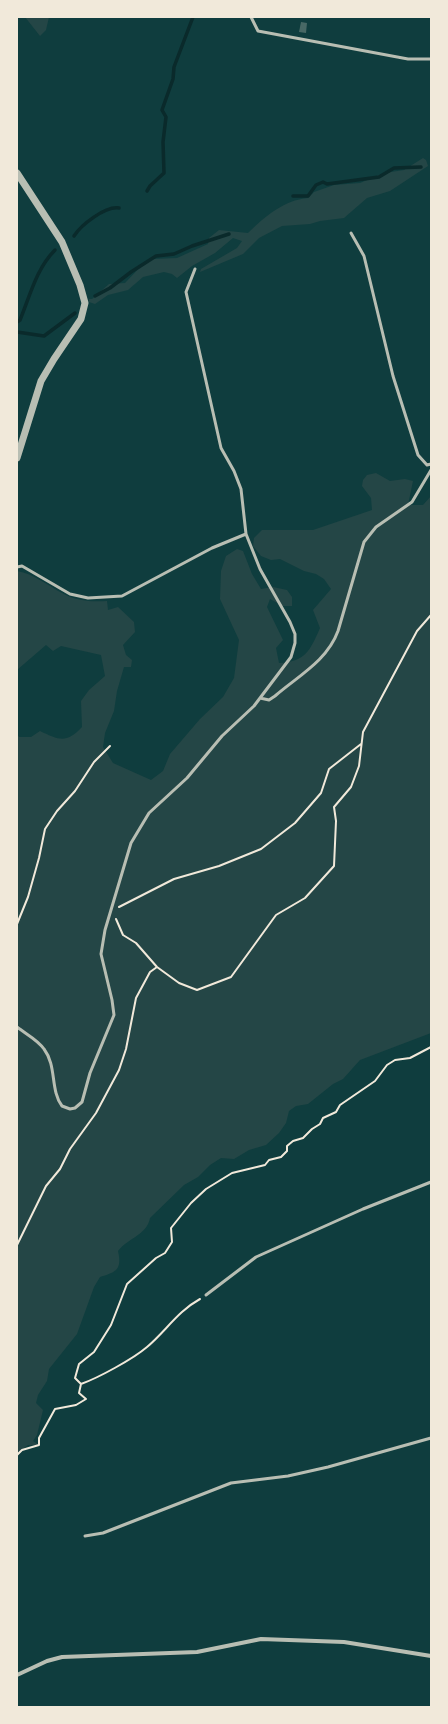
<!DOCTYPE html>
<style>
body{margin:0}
#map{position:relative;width:448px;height:1724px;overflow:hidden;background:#0f3d3e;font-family:Inter,sans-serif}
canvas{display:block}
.frame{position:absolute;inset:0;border:18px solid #f1e9da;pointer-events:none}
</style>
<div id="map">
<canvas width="448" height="1724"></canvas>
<div class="frame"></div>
</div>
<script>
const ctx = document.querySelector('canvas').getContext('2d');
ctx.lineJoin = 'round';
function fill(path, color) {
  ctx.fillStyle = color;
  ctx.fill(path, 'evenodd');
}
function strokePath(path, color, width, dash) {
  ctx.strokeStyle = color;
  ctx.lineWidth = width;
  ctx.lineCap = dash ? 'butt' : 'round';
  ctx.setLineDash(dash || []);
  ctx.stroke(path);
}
const green = new Path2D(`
 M25,17h24l-3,13 -6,6z
 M423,158l3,2 2,6 -38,25 -23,7 -23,20 -24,3 -10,3 -28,2 -23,12 -16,16 -43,18 1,-3 36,-21 5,-7 -9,-3 -18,15 -23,13 -15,12 -5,-4 -8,-2 -21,5 -15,13 -20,5 -13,9 -6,-2v-3h3l17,-15 16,-1 20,-21 8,-3 24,-1 31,-14 1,-6 10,-8 29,3c16,-16 36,-33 60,-35l6,-6 20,-7 26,-2 24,-10 20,-3z
 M376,473l14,8 15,-2 8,2 -5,24h15l8,-9v537l-71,27 -17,19 -10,5 -25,20 -12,2 -7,5 -3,12 -7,10 -13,12 -17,5 -15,9 -13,-1 -11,7 -12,12 -14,8 -34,33c-3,17 -22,20 -32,33 4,18 -1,21 -18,26l-6,10 -17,47 -28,35 -2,12 -9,14 -2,8 7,7 -6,25 -4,6 6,4h-11l-11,9v-720l2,3h12l9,-6c19,9 26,13 42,-4l-1,-26 8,-11 16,-14 -4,-21 -40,-9 -8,5 -7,-6 -29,25v-99c17,3 30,14 45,22 14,8 29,9 45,8l1,9 10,-3 16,15 1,10 -12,13 3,10 6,5 -1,7h-7l-7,24 -3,20 -9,22 -2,14 10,16 38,17 12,-9 7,-17 30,-35 23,-22 11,-19 5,-38 -19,-41 1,-28 5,-15 11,-7 6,2 9,23 9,15 12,-2 14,3 5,7v9h-9l-13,-7 -3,8 16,33 -7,8 3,15c26,-1 31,-12 41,-35l-7,-18 18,-21 -7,-10 -8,-5 -12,-3 -24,-12 -9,1 -10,-4 -8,-10 1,-8 8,-8h51l59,-20 -1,-12 -9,-12 1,-6 4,-5z`);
const stream = new Path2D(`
 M147,191l3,-5 14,-13 -1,-31 3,-25 -4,-7 11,-31 1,-12 19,-50
 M293,196h15l8,-11 7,-3 4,2 52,-7 15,-9 27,-1
 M74,236c7,-11 31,-30 45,-28
 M95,296l15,-8 21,-16 25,-16 18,-2 18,-8 37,-12
 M17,322l3,-2c10,-24 16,-51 35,-70
 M17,332l27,4 31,-23`);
const building = new Path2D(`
 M301,22l6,1 -1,10 -7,-1z`);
const path = new Path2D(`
 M119,907l55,-28 45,-13 42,-17 34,-26 26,-30 8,-24 32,-25
 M116,919l7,16 13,8 21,24 22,16 18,7 34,-13 45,-62 29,-17 29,-32 2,-45 -2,-14 17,-20 8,-21 4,-34 54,-101 14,-16
 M17,924l11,-27 11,-39 6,-29 12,-18 18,-20 19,-29 16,-16
 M17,1245l29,-59 14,-17 10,-20 26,-36 23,-43 7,-21 10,-51 14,-26 7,-5
 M200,1299c-22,12 -35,33 -53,48 -14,12 -49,31 -66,37l-6,-6 4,-14 15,-12 17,-27 16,-41 29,-26 9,-5 7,-11 -1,-14 20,-25 15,-14 26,-16 33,-8 4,-5 12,-3 6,-6v-5l6,-5 10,-3 9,-9 8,-5 3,-6 13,-6 4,-7 35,-24 12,-16 8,-5 15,-2 21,-11
 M17,1455l5,-5 17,-5v-7l16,-29 21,-4 10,-6 -7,-6 2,-9`);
const service = new Path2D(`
 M251,17l7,14 150,28h23
 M351,233l13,23 29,120 25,79 9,10 4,-1
 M17,567l5,-1 48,28 18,4 34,-2 90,-48 34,-14
 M260,698l9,2 6,-4c23,-20 52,-35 63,-65l26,-89 12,-15 36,-25 19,-32
 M17,1027c9,7 21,13 27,22 13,17 6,41 18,57l8,3 5,-1 7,-6 8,-29 24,-58 -2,-15 -11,-46 4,-24 26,-87 18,-30 38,-35 35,-42 32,-30 37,-49 4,-14v-9l-5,-12 -30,-53 -14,-35 -5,-45 -7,-18 -13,-23 -35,-156 9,-23
 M206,1295l50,-38 107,-48 68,-27
 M85,1536l18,-3 128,-50 57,-7 40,-9 103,-29`);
const minor = new Path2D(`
 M17,1675l30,-14 15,-4 135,-5 64,-13 83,3 87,14`);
const tertiary = new Path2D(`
 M17,173l45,69 18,43 5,18 -4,16 -27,40 -13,22 -24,77`);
fill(green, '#244646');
strokePath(stream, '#0a2a2b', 3.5);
fill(building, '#486865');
strokePath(path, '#f1e9da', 2);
strokePath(service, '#b8beb3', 3);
strokePath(minor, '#b8beb3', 4);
strokePath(tertiary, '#b8beb3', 7);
</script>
